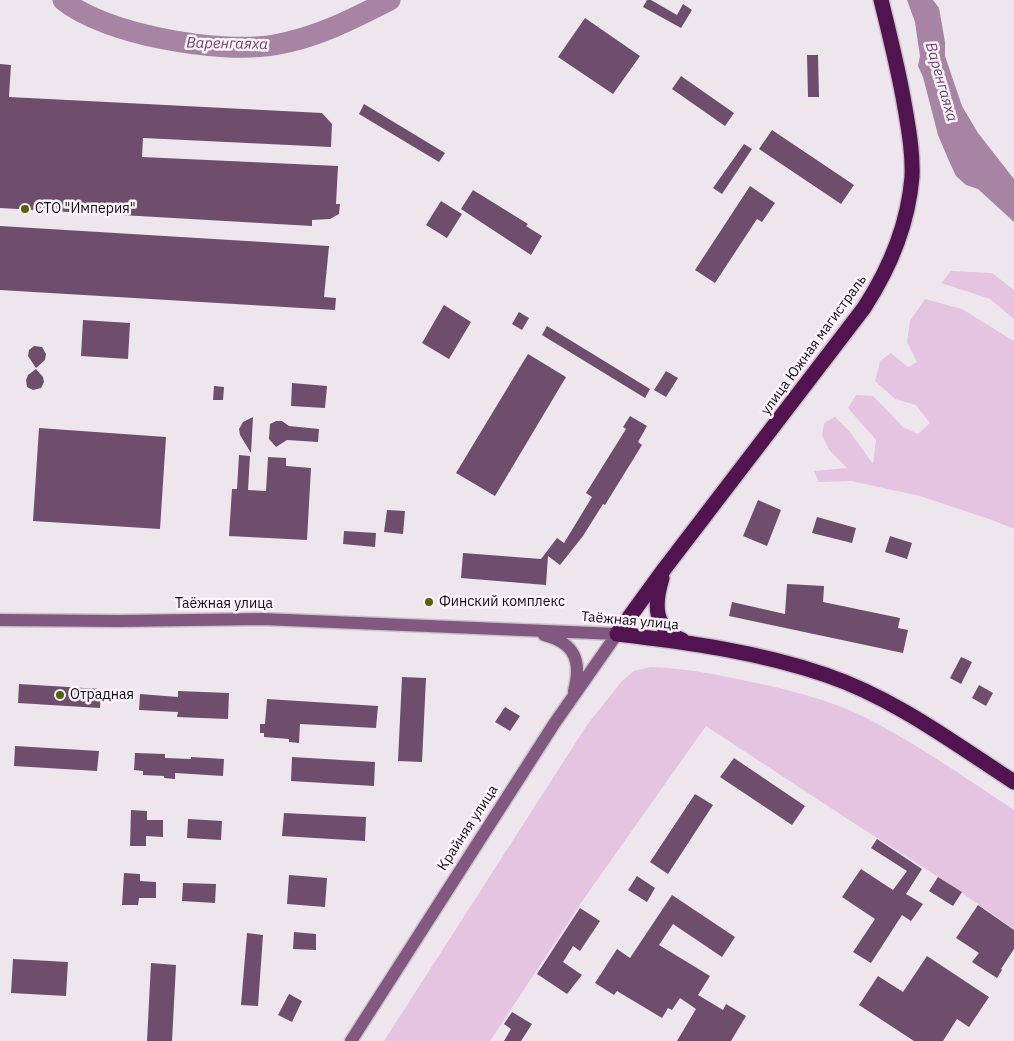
<!DOCTYPE html>
<meta charset="utf-8">
<style>
body{margin:0}
canvas{display:block;background:#eee6ed}
</style>
<canvas width="1014" height="1041"></canvas>
<script>
const ctx = document.querySelector('canvas').getContext('2d');
ctx.lineJoin = 'round';
function fill(path, color) {
  ctx.fillStyle = color;
  ctx.fill(path, 'evenodd');
}
function strokePath(path, color, width, dash) {
  ctx.strokeStyle = color;
  ctx.lineWidth = width;
  ctx.lineCap = dash ? 'butt' : 'round';
  ctx.setLineDash(dash || []);
  ctx.stroke(path);
}
function drawText(font, color, halo, rows, align = 'center') {
  ctx.font = font + ' "IBM Plex Sans",sans-serif';
  ctx.lineWidth = 5;
  ctx.setLineDash([]);
  ctx.textBaseline = 'middle';
  ctx.strokeStyle = halo;
  ctx.fillStyle = color;
  for (const [text, x, y, turn = 0] of rows) {
    ctx.save();
    ctx.translate(x, y);
    ctx.rotate((+turn || 0) * Math.PI / 180);
    ctx.textAlign = isNaN(turn) ? turn : align;
    if (halo) ctx.strokeText(text, 0, 0);
    ctx.fillText(text, 0, 0);
    ctx.restore();
  }
}
const green = new Path2D(`
 M951,271l41,2 22,17v29l-24,-20 -49,-16z
 M925,299l37,10 50,31h2v189l-22,-9 -72,-24 -69,-15 -32,1 -5,-11 33,-3 -17,-17 -8,-15 2,-13 11,-6 15,15 23,32 3,-24 -28,-32 8,-13 17,1 30,31 15,7 12,-11 -14,-18 -21,-6 -20,-18 5,-20 11,-8 17,14 9,-5 -10,-20 3,-21z
 M650,667c33,1 65,7 97,14 44,9 89,20 129,42 48,26 93,57 138,87v119l-52,-36v-1l-113,-72 -143,-94 -121,171 -95,144h-106l203,-316 35,-44 12,-10z`);
const water = new Path2D(`
 M907,0h26l6,8 6,34v14l17,50 16,27 36,46v43l-36,-33 -12,-4 -10,-9 -7,-15 -11,-26 -15,-58 -5,-11 2,-10 -3,-20 -2,-14z`);
const river = new Path2D(`
 M63,0c43,35 156,54 211,45 42,-7 79,-26 116,-45`);
const building = new Path2D(`
 M647,0h4l26,15 6,-11 9,6 -11,18 -38,-21z
 M585,18l55,38 -27,38 -55,-37z
 M807,55h11l1,42h-11z
 M0,64l11,1 -2,32 313,16 10,11 -1,23 -188,-9 -1,19 196,9 -2,38h4l-1,10 -9,5 -18,1v6l-312,-18z
 M681,76l53,37 -9,13 -53,-37z
 M364,104l81,49 -6,9 -80,-48z
 M772,130l82,55 -13,19 -82,-55z
 M744,144l8,5 -30,45 -9,-6z
 M750,186l25,17 -13,19 -5,-3 -42,64 -20,-13z
 M473,190l55,34 -2,2 16,10 -11,19 -70,-46z
 M441,201l21,13 -15,24 -21,-13z
 M0,226l329,20 -5,51 12,1 -1,12 -335,-20z
 M444,305l27,17 -22,37 -27,-16z
 M519,312l10,6 -7,12 -10,-6z
 M83,320l47,3 -2,36 -47,-3z
 M547,326l103,63 -5,9 -103,-63z
 M34,346l8,1 4,7 -1,6 -9,8 -8,-12 1,-6z
 M528,354l38,23 -71,119 -39,-23z
 M36,369l7,8 1,5 -3,6 -8,2 -6,-3 -1,-7 2,-5z
 M666,371l12,7 -12,19 -12,-7z
 M292,383l35,3 -2,22 -34,-2z
 M214,386l10,1 -1,13h-10z
 M630,416l17,10 -9,16 4,3 -37,60 -2,-1 -20,32 -23,29 -12,-9 -2,29 -85,-7 2,-25 78,6 16,-21 7,5 28,-46 -6,-4 40,-64 -3,-2z
 M253,417l-2,36 -11,-18 -1,-6 4,-7z
 M276,421h6l7,5 30,3 -1,13 -31,-2 -11,7 -7,-8 1,-15z
 M39,428l127,9 -6,92 -127,-8z
 M239,455l11,1 -2,34 18,1 2,-34 18,1v8l25,2 -4,72 -78,-4 3,-47h5z
 M758,500l23,10 -14,36 -24,-10z
 M387,510l18,1 -2,23 -19,-2z
 M817,517l39,11 -4,15 -40,-10z
 M344,531l32,2 -1,14 -32,-3z
 M890,536l22,7 -5,16 -22,-7z
 M787,584l37,2 -1,16 77,16 -2,10 10,2 -5,23 -174,-37 3,-14 53,12z
 M961,657l11,5 -11,22 -11,-6z
 M402,677l24,1 -4,84 -24,-1z
 M19,684l82,5 -1,19 -82,-5z
 M979,685l14,8 -7,13 -14,-8z
 M178,691l51,2 -1,26 -51,-2 1,-5 -39,-2 1,-16 38,3z
 M267,699l111,7 -2,22 -76,-4 -1,19 -10,-1v-3l-25,-2v-4h-4v-9h5z
 M505,707l15,9 -10,15 -15,-9z
 M15,746l84,5 -2,20 -83,-5z
 M135,753l30,1v4l26,1v-2l33,2 -1,17 -48,-3v6l-11,-1v-2l-21,-1v-4l-9,-1z
 M292,757l83,5 -1,24 -83,-5z
 M734,758l71,48 -13,19 -72,-48z
 M695,794l18,11 -45,69 -18,-12z
 M131,810l16,1v9h16v17l-17,-1v10h-16z
 M284,813l82,4 -1,24 -83,-5z
 M188,819l34,2 -1,19 -34,-2z
 M877,839l45,30 -16,25 17,10 -12,17 -9,-6 -31,48 -18,-11 22,-33 -33,-22 19,-28 32,21 14,-19 -36,-23z
 M124,873l16,1v7l16,1v16h-17l-1,7h-16z
 M289,875l38,3 -2,29 -38,-3z
 M637,876l18,12 -8,14 -19,-12z
 M938,877l24,15 -9,14 -24,-15z
 M183,883l33,1 -1,19 -33,-2z
 M672,895l63,42 -13,20 -49,-33 -14,21 51,31 -12,19 25,15 3,-6 20,12 -15,25h-54l19,-32 -16,-11 -8,12 -4,-2 -6,10 -45,-27 -3,4 -19,-12 22,-34 13,9z
 M978,905l36,25v19l-13,20 1,1 -5,8 -25,-16 7,-9 -23,-15z
 M580,908l20,13 -20,30 -7,-5 -10,16 19,13 -15,19 -30,-20z
 M294,932l22,2v16l-23,-1z
 M247,933l16,2 -5,71 -17,-1z
 M927,956l62,41 -20,30 -12,-8 -14,22h-29l-55,-36 19,-29 25,16z
 M13,959l55,3 -2,34 -55,-3z
 M151,963l25,2 -4,76h-25z
 M289,994l13,7 -10,21 -14,-7z
 M512,1012l20,12 -11,17h-17l7,-12 -7,-5z`);
const secondary = new Path2D(`
 M0,620l118,1 145,-2 354,15
 M544,635c31,8 38,26 30,56
 M351,1041l203,-317 63,-90`);
const highway = new Path2D(`
 M662,578c-8,26 -9,50 20,62
 M617,634l48,-66 199,-260c26,-40 44,-83 48,-131 1,-23 -3,-46 -7,-69 -6,-36 -15,-72 -24,-108
 M617,634c70,8 142,18 209,41 68,23 128,68 188,107`);
const markers = [
 [25,209,5,"#556204"],
 [429,602,5,"#556204"],
 [60,695,5,"#556204"]
];
const poiNames = [
 ["СТО \"Империя\"",35,209],
 ["Финский комплекс",439,602],
 ["Отрадная",70,695]
];
const streetNames = [
 ["улица Южная магистраль",814,345,-54],
 ["Таёжная улица",224,604],
 ["Таёжная улица",630,621,5],
 ["Крайняя улица",468,828,-57]
];
const waterNames = [
 ["Варенгаяха",227,44,1],
 ["Варенгаяха",941,82,74]
];
fill(green, '#e4c4e1');
fill(water, '#a784a4');
strokePath(river, '#a784a4', 21);
fill(building, '#6e4e6c');
strokePath(secondary, '#cac3ca', 15);
strokePath(highway, '#cac3ca', 18);
strokePath(secondary, '#825780', 12);
strokePath(highway, '#521351', 15);
for (const [x, y, r, color] of markers) {
  const dot = new Path2D();
  dot.arc(x, y, r, 0, 2 * Math.PI);
  ctx.fillStyle = color;
  ctx.fill(dot);
  strokePath(dot, '#fcf3fb', 2);
}
drawText('14px', '#100d10', '#fcf3fb', poiNames, 'left');
drawText('14px', '#100d10', '#fcf3fb', streetNames);
drawText('italic 15px', '#724270', '#fcf3fb', waterNames);
</script>
